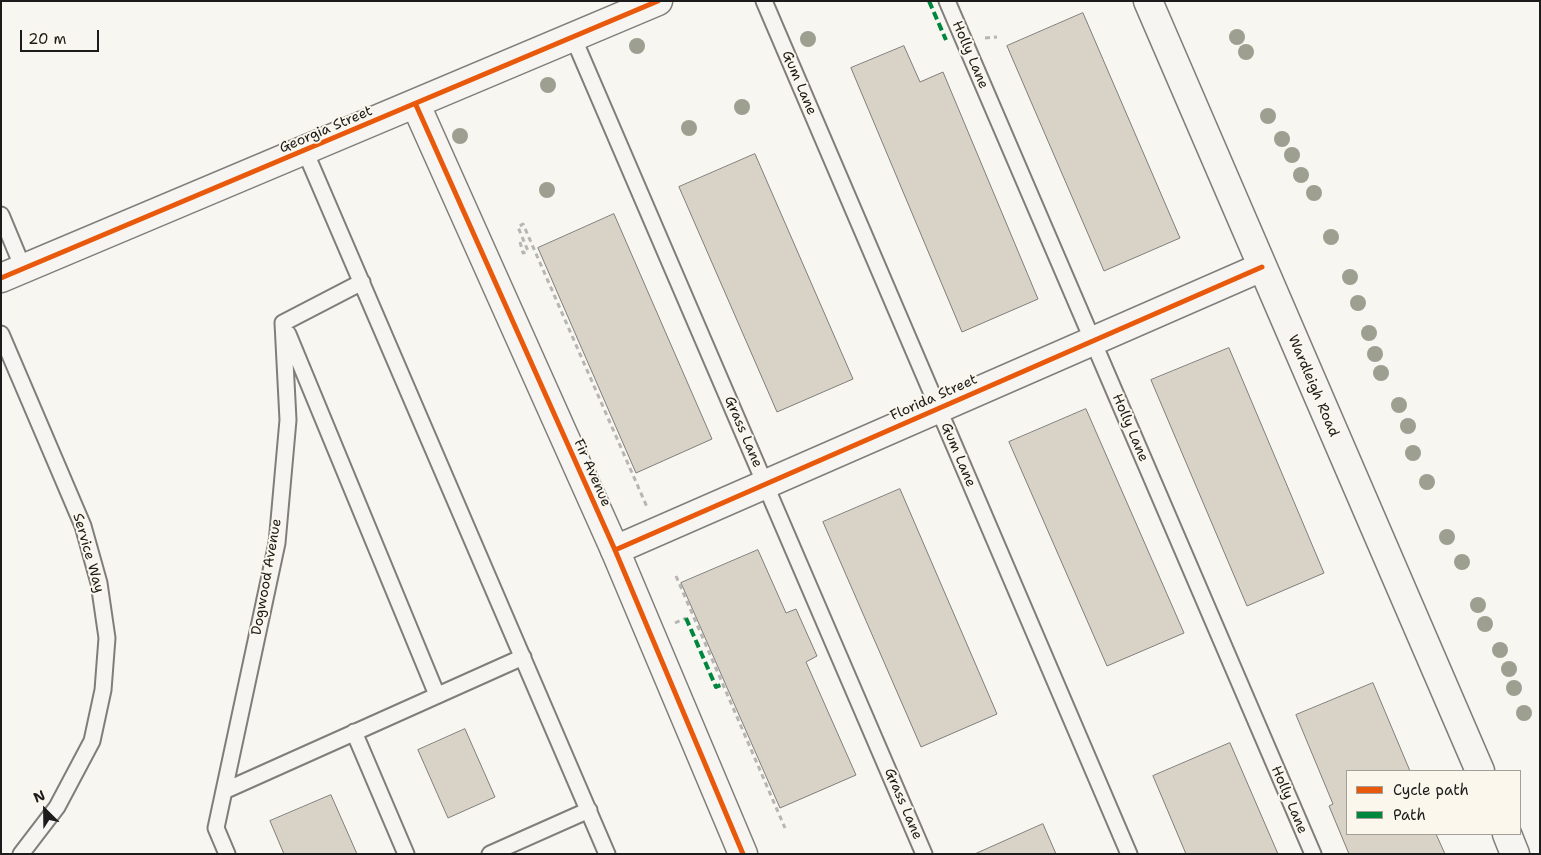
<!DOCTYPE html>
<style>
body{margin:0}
#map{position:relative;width:1541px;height:855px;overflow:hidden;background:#f8f6f0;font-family:"Shantell Sans",sans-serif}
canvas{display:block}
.frame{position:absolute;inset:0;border:2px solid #1c1c1c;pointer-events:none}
.legend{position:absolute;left:1346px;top:770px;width:175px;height:65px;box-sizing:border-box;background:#fbf7ec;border:1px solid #a29f99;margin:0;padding:6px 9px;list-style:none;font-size:15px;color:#1c1c1c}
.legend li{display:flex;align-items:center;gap:10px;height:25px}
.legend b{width:25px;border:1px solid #a29f99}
.north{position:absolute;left:20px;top:785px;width:50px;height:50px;-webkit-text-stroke:4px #fbf7ec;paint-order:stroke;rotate:337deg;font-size:14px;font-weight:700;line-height:20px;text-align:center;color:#1c1c1c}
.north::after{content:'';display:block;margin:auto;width:18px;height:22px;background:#1c1c1c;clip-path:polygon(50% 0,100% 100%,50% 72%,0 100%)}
.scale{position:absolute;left:20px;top:30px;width:79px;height:22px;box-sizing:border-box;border:2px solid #1c1c1c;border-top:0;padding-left:6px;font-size:15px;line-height:18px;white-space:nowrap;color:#1c1c1c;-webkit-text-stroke:4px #fbf7ec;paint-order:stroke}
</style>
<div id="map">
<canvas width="1541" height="855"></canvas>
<div class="frame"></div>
<ul class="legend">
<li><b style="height:6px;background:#e8590c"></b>Cycle path</li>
<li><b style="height:6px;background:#00873e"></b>Path</li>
</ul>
<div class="north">N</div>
<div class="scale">20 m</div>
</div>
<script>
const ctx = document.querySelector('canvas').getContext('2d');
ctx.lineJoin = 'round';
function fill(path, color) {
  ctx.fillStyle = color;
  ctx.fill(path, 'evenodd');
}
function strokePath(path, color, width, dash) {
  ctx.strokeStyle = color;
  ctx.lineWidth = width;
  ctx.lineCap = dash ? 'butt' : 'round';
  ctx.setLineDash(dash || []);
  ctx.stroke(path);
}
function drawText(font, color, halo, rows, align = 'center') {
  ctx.font = font + ' "Shantell Sans",sans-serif';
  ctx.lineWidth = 4;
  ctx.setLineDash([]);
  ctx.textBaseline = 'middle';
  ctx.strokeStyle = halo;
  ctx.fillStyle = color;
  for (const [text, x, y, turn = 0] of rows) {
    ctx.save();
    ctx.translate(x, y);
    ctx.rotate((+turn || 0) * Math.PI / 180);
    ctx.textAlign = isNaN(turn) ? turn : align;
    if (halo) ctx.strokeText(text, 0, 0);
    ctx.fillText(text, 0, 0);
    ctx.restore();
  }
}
const building = new Path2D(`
 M1083,13l97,225 -76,33 -97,-225z
 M904,46l16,36 23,-10 95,227 -76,33 -111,-264z
 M755,154l98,225 -76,33 -98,-225z
 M614,214l98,225 -76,34 -98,-225z
 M1229,348l95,225 -77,33 -96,-226z
 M1086,409l98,224 -77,33 -98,-224z
 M900,489l97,225 -76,33 -98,-225z
 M758,550l28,63 10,-4 21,47 -11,6 50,113 -76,33 -99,-225z
 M1373,683l37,88h-63v63h89l9,20h-96l-20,-48 4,-2 -37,-89z
 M465,729l30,68 -47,21 -30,-68z
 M1230,743l48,111h-92l-33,-78z
 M331,795l26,59h-73l-14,-33z
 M1043,824l13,30h-81z`);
const path = new Path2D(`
 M985,38l12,-1
 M520,242l3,11 5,-2 -10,-24 5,-3 124,283
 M676,576l109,252
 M675,623l11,-5`);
const service = new Path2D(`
 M764,1l365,853
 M947,1l366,853
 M573,37l351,817
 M305,151l302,703
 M1,215l22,53
 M1,334l82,192 16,57 8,55 -4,52 -11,51 -35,66 -36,47
 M288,334l149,361
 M354,732l52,122
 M224,791l299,-134
 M227,854l-11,-26 61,-285 11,-123 -5,-97 79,-41
 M490,854l99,-44`);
const minor = new Path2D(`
 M615,550l647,-283`);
const tertiary = new Path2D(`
 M416,105l199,445 128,304
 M1,278l657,-277`);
const secondary = new Path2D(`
 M1148,1l332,770
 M1507,834l8,20`);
const quiet = new Path2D(`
 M929,1l17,39
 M686,618l30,69 7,-3`);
const cycleway = new Path2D(`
 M416,105l199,445 128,304
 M1,278l657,-277
 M615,550l647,-283`);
const trees = [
 [1237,37],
 [808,39],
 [637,46],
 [1246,52],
 [548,85],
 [742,107],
 [1268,116],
 [689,128],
 [460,136],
 [1282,139],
 [1292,155],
 [1301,175],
 [547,190],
 [1314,193],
 [1331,237],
 [1350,277],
 [1358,303],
 [1369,333],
 [1375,354],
 [1381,373],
 [1399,405],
 [1408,426],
 [1413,453],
 [1427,482],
 [1447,537],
 [1462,562],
 [1478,605],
 [1485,624],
 [1500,650],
 [1509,669],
 [1514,688],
 [1524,713]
];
const streetNames = [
 ["Holly Lane",970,55,67],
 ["Gum Lane",799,83,67],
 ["Georgia Street",326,130,-23],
 ["Wardleigh Road",1313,386,67],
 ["Florida Street",934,398,-24],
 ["Holly Lane",1130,428,67],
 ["Grass Lane",743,432,67],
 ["Gum Lane",958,455,67],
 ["Fir Avenue",592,473,66],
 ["Service Way",88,553,74],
 ["Dogwood Avenue",267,577,-80],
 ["Holly Lane",1289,800,67],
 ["Grass Lane",903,804,67]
];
fill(building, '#d9d2c7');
strokePath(building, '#7f7e7b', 1);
strokePath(service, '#7f7e7b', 19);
strokePath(minor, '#7f7e7b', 31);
strokePath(tertiary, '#7f7e7b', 31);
strokePath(secondary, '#7f7e7b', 31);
strokePath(path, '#b7b6b4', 3, [5, 4]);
strokePath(service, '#f6f5f1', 15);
strokePath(minor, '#f6f5f1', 28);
strokePath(tertiary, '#f6f5f1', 28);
strokePath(secondary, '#f6f5f1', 28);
strokePath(quiet, '#00873e', 4, [8, 4]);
strokePath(cycleway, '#e8590c', 5);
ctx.fillStyle = '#9d9f90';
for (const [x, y] of trees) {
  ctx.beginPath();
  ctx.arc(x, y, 8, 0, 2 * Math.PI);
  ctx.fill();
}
drawText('14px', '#1c1c1c', '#fbf7ec', streetNames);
</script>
